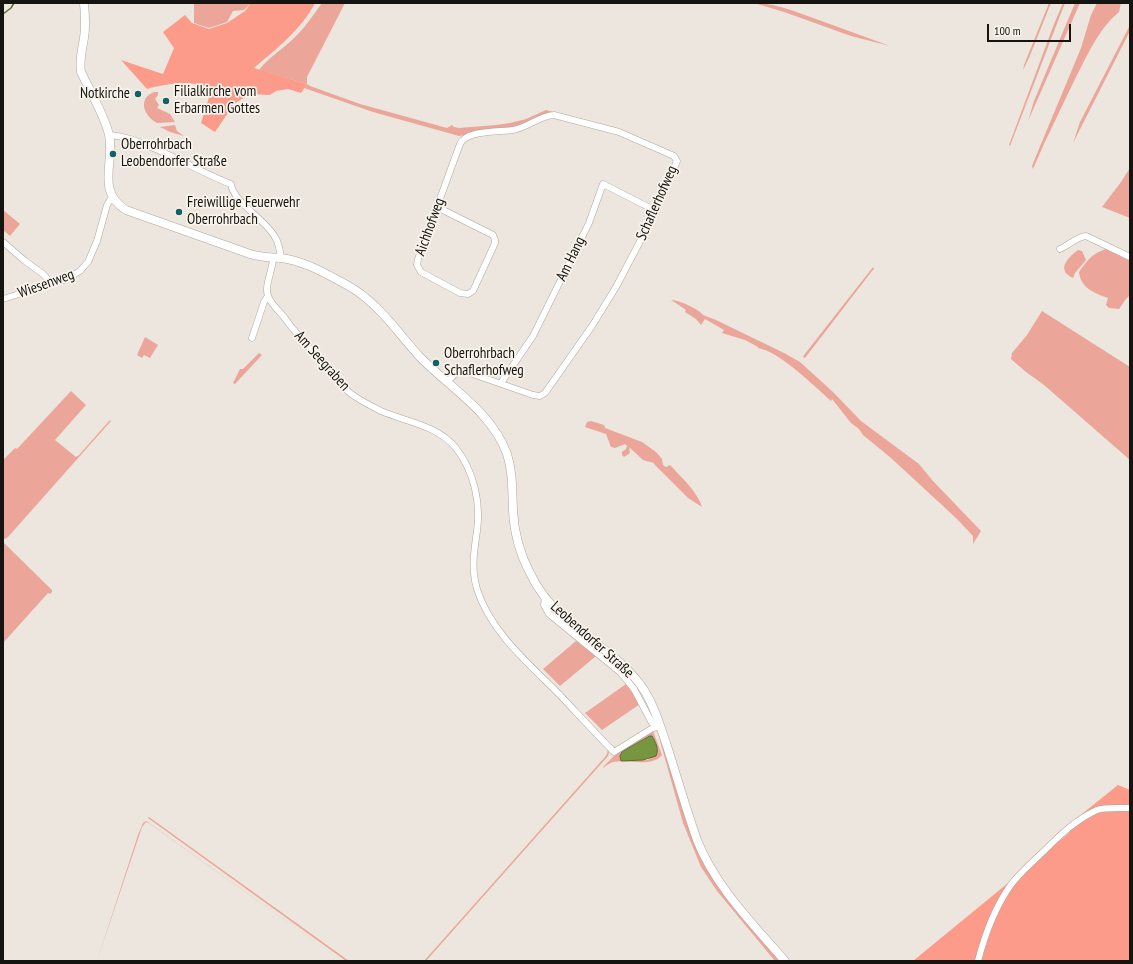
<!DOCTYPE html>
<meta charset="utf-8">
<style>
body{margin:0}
#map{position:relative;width:1133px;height:964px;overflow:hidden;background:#ece6de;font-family:"PT Sans Narrow",sans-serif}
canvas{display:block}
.frame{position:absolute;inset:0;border:4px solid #161411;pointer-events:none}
.scale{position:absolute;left:987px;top:24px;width:84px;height:18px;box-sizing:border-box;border:2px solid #161411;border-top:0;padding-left:5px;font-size:12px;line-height:14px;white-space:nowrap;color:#161411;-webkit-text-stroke:3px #f9f4eb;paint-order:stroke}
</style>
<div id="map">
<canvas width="1133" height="964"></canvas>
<div class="frame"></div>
<div class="scale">100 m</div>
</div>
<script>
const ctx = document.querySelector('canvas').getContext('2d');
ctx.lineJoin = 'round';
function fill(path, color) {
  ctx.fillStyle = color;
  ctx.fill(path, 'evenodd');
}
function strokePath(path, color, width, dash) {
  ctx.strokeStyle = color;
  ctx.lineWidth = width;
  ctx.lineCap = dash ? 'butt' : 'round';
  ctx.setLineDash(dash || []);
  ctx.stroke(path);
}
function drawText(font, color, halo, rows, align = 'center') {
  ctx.font = font + ' "PT Sans Narrow",sans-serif';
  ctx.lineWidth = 3.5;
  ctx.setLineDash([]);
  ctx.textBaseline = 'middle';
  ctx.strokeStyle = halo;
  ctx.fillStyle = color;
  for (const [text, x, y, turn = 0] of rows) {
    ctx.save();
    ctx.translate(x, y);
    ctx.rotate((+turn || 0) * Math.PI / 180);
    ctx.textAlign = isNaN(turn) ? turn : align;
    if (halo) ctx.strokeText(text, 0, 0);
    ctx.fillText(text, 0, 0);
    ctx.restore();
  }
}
const green = new Path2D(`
 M194,3h57l-7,7 -11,1 -6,11 -18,6 -15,-5z
 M322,3h23l-38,74v7l3,2 50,18 87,24 5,-3 2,2 5,1 37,-3 14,-2 16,-4 20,-9 55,15 -47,-12 -31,13 -64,10 -86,-24 -69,-24 3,-4 -48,-14c10,-13 24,-21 35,-32 11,-10 19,-23 28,-35z
 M754,3c25,0 49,12 73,20 21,8 42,15 63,23l-39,-10 -64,-23z
 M1049,3h2l-22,55 -6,12 1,-5z
 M1063,3h2l-7,18 -48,125 -1,-1 45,-121z
 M1075,3h5l-52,118 6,-20z
 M1097,3h24l-2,9c-20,16 -32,44 -44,67 -14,30 -29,59 -42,90l-1,-3 4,-10 45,-108 10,-33z
 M1130,25v6l-57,112 7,-21z
 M154,92h4v3l-3,4 4,6 -2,3 13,6 5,8 -18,1c-13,-7 -20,-24 -3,-31z
 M175,125l2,6 7,5 -14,-4 -10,-5z
 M1130,168v50l-28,-11 19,-25z
 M3,210l17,14 -10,12 -7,-6z
 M1106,249l24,12v34l-4,4 -7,10 -10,-1 -3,-3 2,-7c-13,-5 -27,-9 -29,-26 9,-12 12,-18 27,-23z
 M1078,250l4,1 4,9 -11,13 -2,5c-17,-8 -6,-20 5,-28z
 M873,267l1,2 -2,2 -67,87 -2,-1 1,-2z
 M673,300c7,1 26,9 30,15l13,5 68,33 16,9 33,30 28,29 58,43 14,17 48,50 -8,13v-8l-17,-18 -65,-60 -28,-23 -4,-6 -8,-6 -19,-24 -1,2c-17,-15 -52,-50 -73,-53v-1l-13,-7 -23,-7 2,-3 -19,-11 -4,6 -5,-6 -11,-7 1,-2 -13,-9 -2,1z
 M1042,311l88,56v93l-86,-75 -18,-13 -15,-13 1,-6 15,-18z
 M145,337l13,8 -8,13 -6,-3 -2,3 -5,-3z
 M259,353l3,2 -27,29 -2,-1 7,-14h3z
 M71,391l15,14 -31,35 21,17 3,-2 31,-35 1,1 -103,116 -5,3v2l49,48v2l-2,2 -2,-1 -45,50v-183l12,-12 2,1z
 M591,421l13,4 1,3 37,14 14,10 6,7 1,6 3,2 4,-2c11,12 27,26 32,42l-14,-9 -34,-34v-1l-11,-3 -14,-13 1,6 -6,4 -2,-2v-3l4,-3 1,-3 -2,-2 -10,4 -4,-1 -5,-13 -21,-7 2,-5z
 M576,641l20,15 -36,30 -17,-17z
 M626,684l14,20 -38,26 -17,-17z
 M657,730l44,126 80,105h-6l-58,-70 -16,-24 -18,-44z
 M653,731l9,24c-10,13 -36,4 -49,7 -4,1 -8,5 -11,6l16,-16zM648,738l7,3 2,9 -9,10h-27l1,-8z
 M608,749l1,4 -1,3 -182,205h-2l181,-204 2,-3z
 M149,817l200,144h-3l-198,-143z
 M146,821l3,2 193,138 -192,-137 -4,-2 -4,5 -45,134 41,-126 5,-12z`);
const forest = new Path2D(`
 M251,3h64c-14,27 -39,46 -61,65l53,16 -6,9 -13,-4 -12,2 -6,4 -20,-1 -16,10 -19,28 -14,-9 9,-29c-5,-5 -9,-9 -16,-10 -9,-3 -38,2 -47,5l-26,-29 42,14 11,-26 -11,-16 22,-17 7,8 17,6 18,-6 18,-12z
 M1118,785l12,5v171h-217l156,-128 3,-11z`);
const water = new Path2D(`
 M650,736h2c4,7 7,13 4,20l-13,4 -22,1 -1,-5 2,-4z`);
const stream = new Path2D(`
 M3,14l8,-6 3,-5`);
const minor = new Path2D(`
 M109,135c16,1 29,6 42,12 27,11 53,27 80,37 2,18 35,36 44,53 4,6 5,14 6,21
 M437,207l56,28 2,5v3l-22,48 -5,3 -8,-1 -39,-21 -4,-7 1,-6 42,-115c6,-14 39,-12 53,-14 14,-2 28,-15 41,-15l65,17 55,24 3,5 -21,50 -40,76 -24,39 -47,67 -5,3 -7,-1 -69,-24h-6l-11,11
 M3,242l22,19 18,13 9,10
 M1060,249c7,-3 19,-13 26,-13l44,21
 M273,258c0,12 -9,27 -5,38 3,8 11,15 16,21 12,17 26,32 40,47 8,10 16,21 26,29 9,7 21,13 31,18 26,11 56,14 75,37 18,24 25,54 21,83 -3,20 -6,38 0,58 13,42 51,74 81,104 19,20 37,40 56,59l37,-23 9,-3
 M3,299l61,-19 16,-9 8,-9 9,-21 10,-36 5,-8
 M252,338l12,-36 4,-6
 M501,383l32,-47 56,-113 14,-39 53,27
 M545,597l-1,8 5,9 72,59 13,16 18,34 8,3
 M978,961c7,-27 16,-52 32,-75 10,-14 24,-25 36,-37 15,-15 31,-30 51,-39 7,-3 24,-2 33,-2`);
const secondary = new Path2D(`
 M84,3c1,11 2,24 0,35 -2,12 -5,22 -3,34 9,19 21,39 27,59 9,28 -14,59 18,79l124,44c12,4 24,3 37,5 21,4 41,16 60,26 31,17 50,47 73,72 30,31 72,55 87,97 6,18 5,37 6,56 1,22 7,44 17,63 8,17 20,32 34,45 26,23 60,41 80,72 11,17 16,36 23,56 10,31 19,63 30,94 18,46 56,84 88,121`);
const markers = [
 [138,94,4,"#126365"],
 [166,101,4,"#126365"],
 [113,154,4,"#126365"],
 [179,212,4,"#126365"],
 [436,363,4,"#126365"]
];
const poiNames = [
 ["Filialkirche vom",174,92],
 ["Erbarmen Gottes",174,109],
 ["Notkirche",130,94,"right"],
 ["Oberrohrbach",121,145],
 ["Leobendorfer Straße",121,162],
 ["Freiwillige Feuerwehr",187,203],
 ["Oberrohrbach",187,220],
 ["Oberrohrbach",444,354],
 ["Schaflerhofweg",444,371]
];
const streetNames = [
 ["Schaflerhofweg",657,203,-66],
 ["Aichhofweg",430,227,-70],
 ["Am Hang",571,259,-64],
 ["Wiesenweg",46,284,-20],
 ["Am Seegraben",322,361,48],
 ["Leobendorfer Straße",592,640,42]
];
fill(green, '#eba699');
fill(forest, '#fc9b89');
fill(water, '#76963f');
strokePath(water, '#596f31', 1);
strokePath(stream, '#596f31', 1.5);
strokePath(minor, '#ada79f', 7);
strokePath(secondary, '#ada79f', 9);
strokePath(minor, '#fff', 6);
strokePath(secondary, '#fff', 8);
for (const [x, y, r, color] of markers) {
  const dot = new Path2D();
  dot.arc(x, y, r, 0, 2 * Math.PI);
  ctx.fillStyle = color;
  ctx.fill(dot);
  strokePath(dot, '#f9f4eb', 1.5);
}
drawText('15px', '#161411', '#f9f4eb', poiNames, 'left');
drawText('15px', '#161411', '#f9f4eb', streetNames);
</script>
